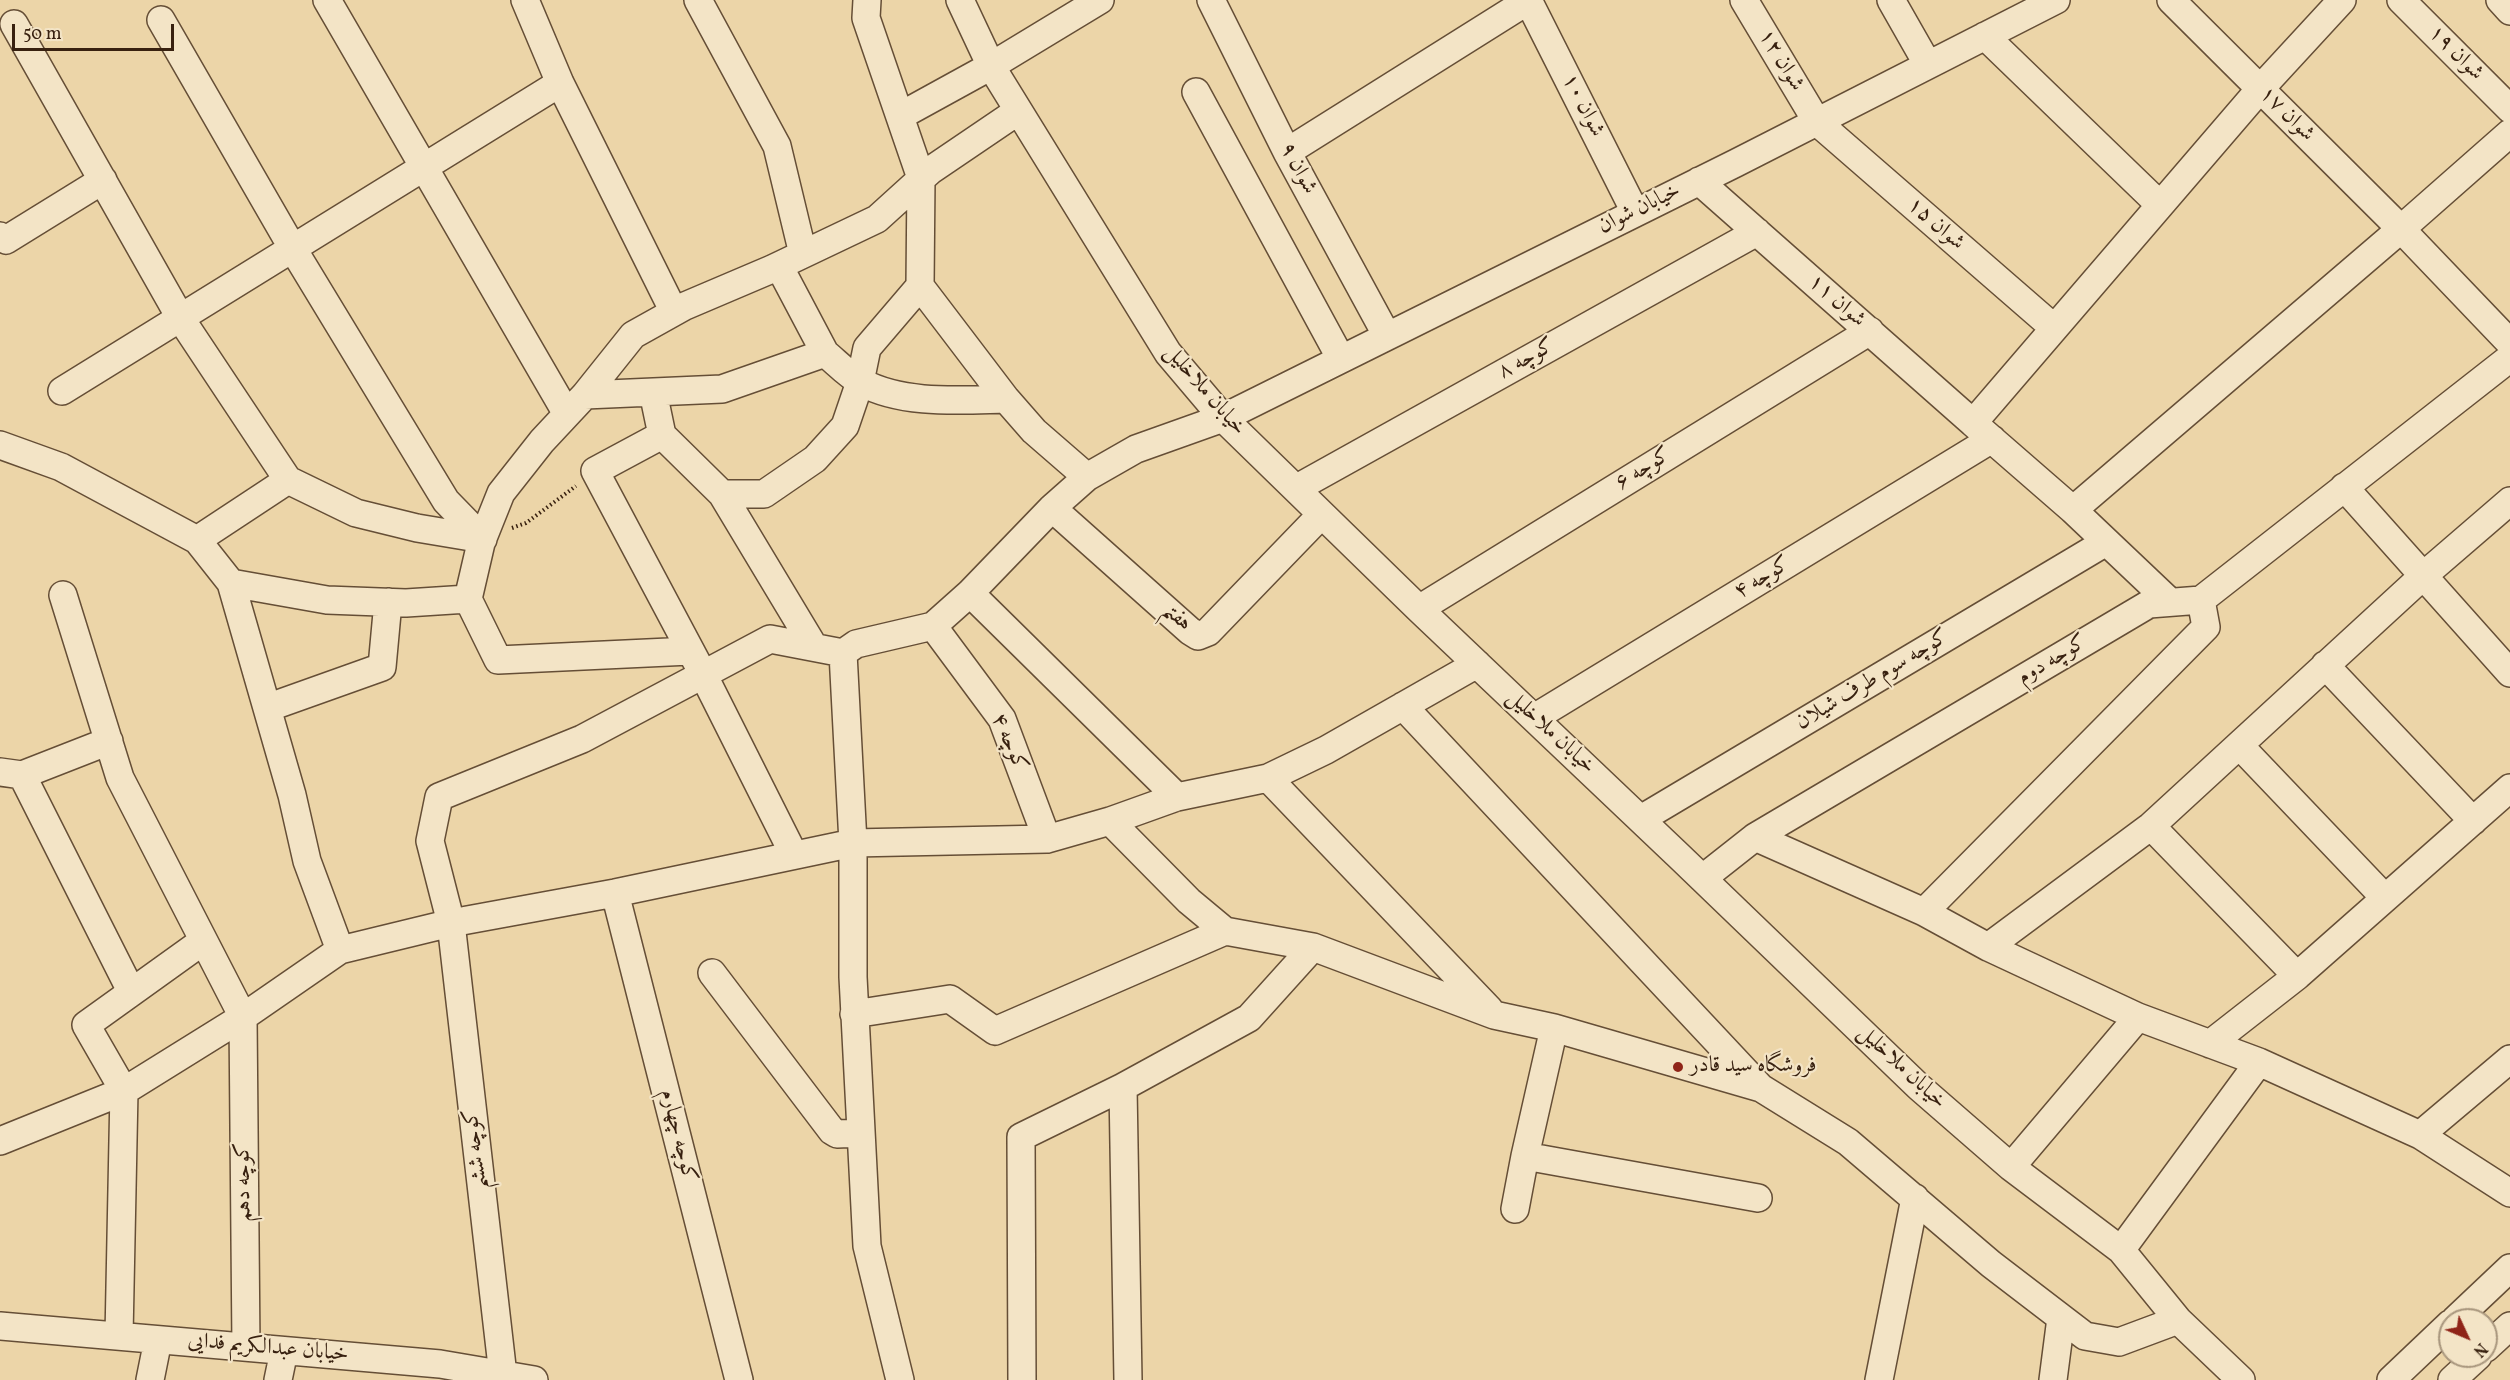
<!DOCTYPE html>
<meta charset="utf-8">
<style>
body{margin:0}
#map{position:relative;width:2510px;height:1380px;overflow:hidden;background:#ecd5a8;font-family:Vollkorn,serif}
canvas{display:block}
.north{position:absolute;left:2438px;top:1308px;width:60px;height:60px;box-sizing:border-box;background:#f3e4c6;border:2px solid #a8967d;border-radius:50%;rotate:134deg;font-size:16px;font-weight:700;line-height:24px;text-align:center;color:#382110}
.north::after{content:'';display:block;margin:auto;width:21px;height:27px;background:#8f2418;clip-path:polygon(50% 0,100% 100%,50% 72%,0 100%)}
.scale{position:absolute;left:12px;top:24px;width:162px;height:27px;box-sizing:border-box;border:3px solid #382110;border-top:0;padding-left:8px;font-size:18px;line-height:21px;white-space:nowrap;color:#382110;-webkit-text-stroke:4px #f3e4c6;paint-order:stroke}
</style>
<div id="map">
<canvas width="2510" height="1380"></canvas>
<div class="north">N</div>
<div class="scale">50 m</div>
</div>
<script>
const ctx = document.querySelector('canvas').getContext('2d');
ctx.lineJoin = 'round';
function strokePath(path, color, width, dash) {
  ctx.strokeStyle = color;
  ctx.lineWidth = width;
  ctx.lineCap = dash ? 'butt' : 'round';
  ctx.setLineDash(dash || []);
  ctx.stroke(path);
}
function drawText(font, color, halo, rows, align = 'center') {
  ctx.font = font + ' Vollkorn,Amiri,serif';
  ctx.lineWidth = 4.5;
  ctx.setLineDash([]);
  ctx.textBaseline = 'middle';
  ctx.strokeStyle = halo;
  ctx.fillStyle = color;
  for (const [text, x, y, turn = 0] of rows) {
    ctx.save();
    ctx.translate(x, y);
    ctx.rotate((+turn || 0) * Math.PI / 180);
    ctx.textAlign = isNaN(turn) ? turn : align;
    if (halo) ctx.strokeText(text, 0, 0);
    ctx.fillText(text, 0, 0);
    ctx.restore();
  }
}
const path = new Path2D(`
 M512,528l14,-5 50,-37`);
const minor = new Path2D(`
 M327,0l240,414
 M525,0l35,83 114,229
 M698,0l79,146 26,108
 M867,0l-1,18 55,160 -1,108 86,113
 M960,0l31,66 177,287 55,65 196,191 261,248 239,230 92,80 110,83 57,70 63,60
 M1211,0l76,152 100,184
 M1528,0l107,212
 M1744,0l73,122 237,206
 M1891,0l37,65
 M2401,0l109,109
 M2500,0l10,11
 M161,20l132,229 153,252 37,38
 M14,24l167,295 107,161 68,33 61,15 66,11
 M1985,36l175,169
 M1196,92l145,267
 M900,116l91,-50 109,-66
 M2510,133l-109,96 109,114
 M1287,152l242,-152
 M1699,181l274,242
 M0,236l6,4 97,-60
 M779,266l46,87
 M62,391l498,-308
 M653,392l9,43 60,59 92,153
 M585,395l137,-6 103,-36c11,9 23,22 36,29 42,23 99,18 145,17l28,32 53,46
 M662,435l-67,36 108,203 91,181
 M0,445l61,22 136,73 34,43 61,212 15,66 33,89
 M2344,487l166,186
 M1297,488l460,-256
 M722,494h42l51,-35 30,-33 15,-44 7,-34 53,-62
 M1052,508l138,123 8,5 10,-4 113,-117
 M2073,510l-100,-87 287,-334 82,-89
 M197,540l91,-60
 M231,583l96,17 79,3 62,-4 13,-56 20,-50 41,-52 43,-46 48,-60 52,-29 87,-37 105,-50 54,-49 87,-59
 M970,593l207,204
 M63,595l57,183 123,239 3,330
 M468,599l30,61 192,-9
 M2170,602l-97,-92 328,-281 -230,-229
 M1419,609l451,-278
 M933,626l69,93 45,120
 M2325,665l148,156
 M1403,706l357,381
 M267,708l115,-41 6,-65
 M1534,718l458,-279
 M2239,745l146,153
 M0,772l22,3 87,-34
 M22,775l109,216
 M1268,778l221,231
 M1641,819l465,-277
 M1110,821l67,-24 91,-19 58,-28 151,-86
 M2151,826l146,150
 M1755,837l394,-233 52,-4 309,-242
 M1703,878l52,-41 169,75 64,35 150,70 121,45 161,73 90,58
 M615,893l124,487
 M1924,912l282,-285 -5,-27
 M1988,947l163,-121 272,-250 87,-75
 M712,973l120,158 5,3 24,-1
 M854,1014l96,-15 45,32 230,-100
 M2210,1044l87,-68 213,-188
 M2420,1135l90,-76
 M0,1141l124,-50 119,-74 97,-67 111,-27 164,-30 238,-50 194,-4 63,-18 79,80 36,30 88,16 181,68 60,13 207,60 87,54 143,122 94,72 34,6 59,-22
 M1525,1156l233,42
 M2011,1167l127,-150
 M1515,1209l10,-53 29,-128
 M2121,1250l138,-188
 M2455,1320l55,-52
 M0,1326l440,38 94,16
 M119,1336l5,-245 -38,-66 117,-84
 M2486,1348l24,-22
 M503,1375l-52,-452 -21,-82 9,-44 143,-58 188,-100 73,14
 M150,1380l8,-40
 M278,1380l6,-29
 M900,1380l-33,-134 -14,-269v-134l-10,-190 13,-9 77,-18 37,-33 82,-85 35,-31 49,-28 87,-31 513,-255 320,-163
 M1022,1380l-1,-243 102,-50
 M1128,1380l-5,-293 126,-69 64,-71
 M1879,1380l36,-182
 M2053,1380l8,-62
 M2391,1380l59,-56
 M2452,1380l26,-24`);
const markers = [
 [1678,1067,6,"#8f2418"]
];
const streetNames = [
 ["شوان ۱۹",2455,54,45],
 ["شوان ۱۲",1780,61,59],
 ["شوان ۱۰",1582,106,63],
 ["شوان ۱۷",2286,115,45],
 ["شوان ۹",1297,169,62],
 ["خیابان شوان",1640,210,-26],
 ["شوان ۱۵",1935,225,41],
 ["شوان ۱۱",1836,302,41],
 ["کوچه ۸",1527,360,-29],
 ["خیابان ملاخلیل",1204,391,49],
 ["کوچه ۶",1644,470,-32],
 ["کوچه ۴",1763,579,-31],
 ["هفتم",1176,618,40],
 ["کوچه دوم",2053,661,-31],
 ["کوچه سوم طرف شیلان",1873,681,-31],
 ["خیابان ملاخلیل",1550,733,43],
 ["کوچه ۴",1008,743,66],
 ["خیابان ملاخلیل",1901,1068,43],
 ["کوچه چهارم",677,1136,76],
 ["کوچه ششم",477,1149,-97],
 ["کوچه دهم",245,1182,-91],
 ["خیابان عبدالکریم فدایی",268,1349,5]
];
const poiNames = [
 ["فروشگاه سید قادر",1690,1067]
];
strokePath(minor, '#654e36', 30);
strokePath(path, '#382110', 4, [1.5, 3]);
strokePath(minor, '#f3e4c6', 27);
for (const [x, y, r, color] of markers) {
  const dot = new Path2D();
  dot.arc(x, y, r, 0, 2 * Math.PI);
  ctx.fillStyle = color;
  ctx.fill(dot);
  strokePath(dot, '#f3e4c6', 2);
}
drawText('22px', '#382110', '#f3e4c6', streetNames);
drawText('22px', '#382110', '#f3e4c6', poiNames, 'left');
</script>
